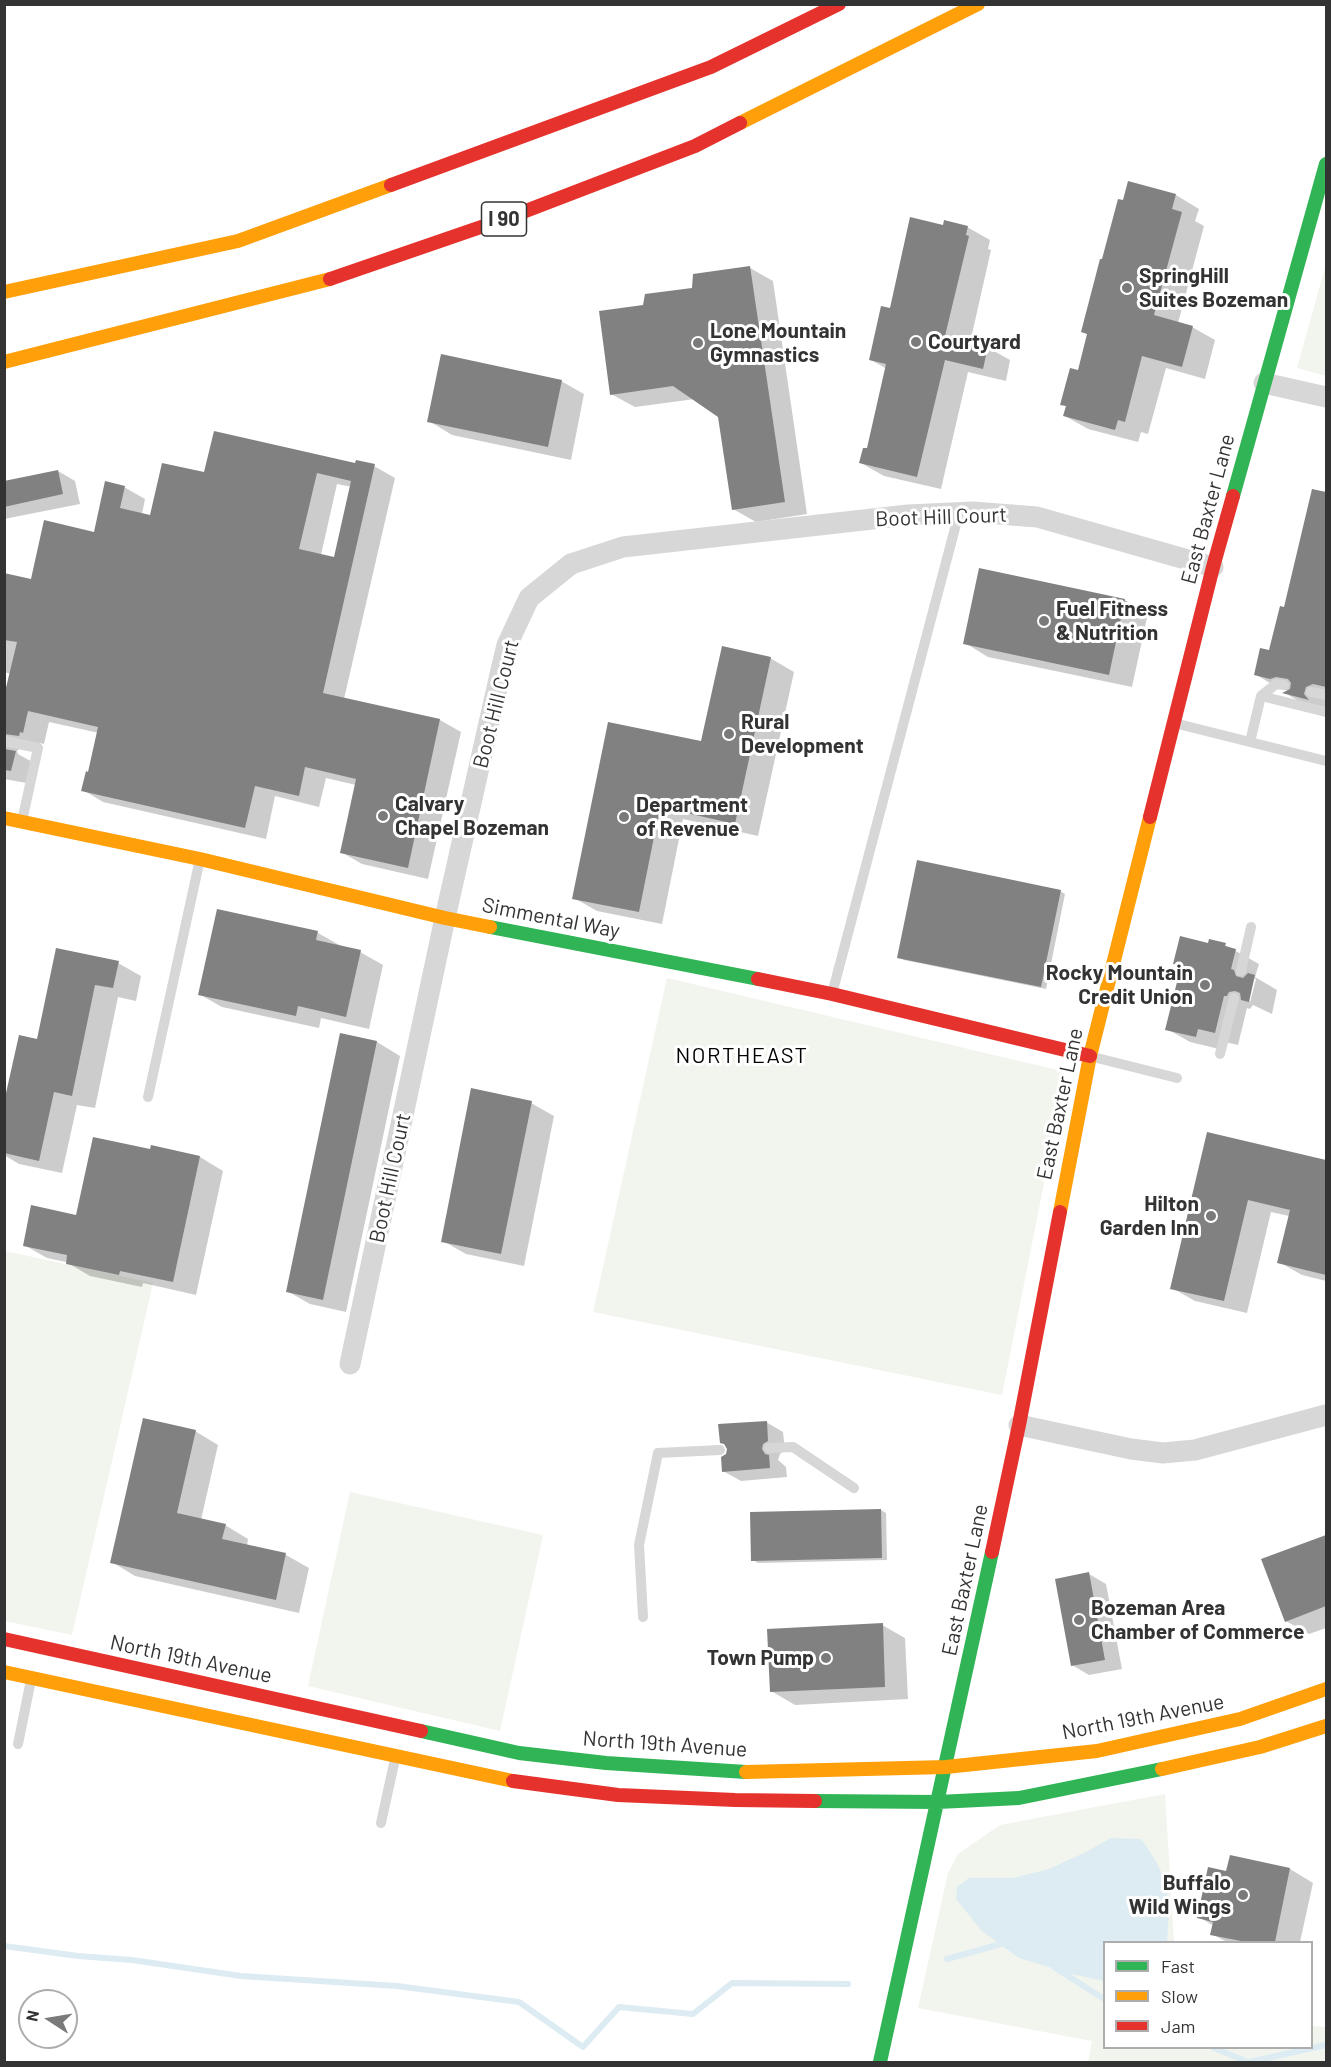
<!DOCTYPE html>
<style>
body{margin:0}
#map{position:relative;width:1331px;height:2067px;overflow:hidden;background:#fff;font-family:Barlow,sans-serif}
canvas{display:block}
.frame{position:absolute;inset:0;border:6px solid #333;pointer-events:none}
.legend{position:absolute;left:1103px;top:1941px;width:210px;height:108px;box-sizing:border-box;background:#fff;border:2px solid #adadad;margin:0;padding:8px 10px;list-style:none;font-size:18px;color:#333}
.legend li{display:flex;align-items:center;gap:12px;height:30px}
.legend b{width:30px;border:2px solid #adadad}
.north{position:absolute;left:18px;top:1989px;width:60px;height:60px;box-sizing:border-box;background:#fff;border:2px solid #adadad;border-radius:50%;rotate:282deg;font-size:16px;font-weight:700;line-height:24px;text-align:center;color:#333}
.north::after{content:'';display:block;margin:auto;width:21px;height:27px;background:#7a7a7a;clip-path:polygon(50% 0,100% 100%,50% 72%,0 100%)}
</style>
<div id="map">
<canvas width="1331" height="2067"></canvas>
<div class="frame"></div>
<ul class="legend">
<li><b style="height:8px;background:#30b455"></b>Fast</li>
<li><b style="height:8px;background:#ff9f0a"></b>Slow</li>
<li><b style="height:8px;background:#e5322d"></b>Jam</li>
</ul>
<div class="north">N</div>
</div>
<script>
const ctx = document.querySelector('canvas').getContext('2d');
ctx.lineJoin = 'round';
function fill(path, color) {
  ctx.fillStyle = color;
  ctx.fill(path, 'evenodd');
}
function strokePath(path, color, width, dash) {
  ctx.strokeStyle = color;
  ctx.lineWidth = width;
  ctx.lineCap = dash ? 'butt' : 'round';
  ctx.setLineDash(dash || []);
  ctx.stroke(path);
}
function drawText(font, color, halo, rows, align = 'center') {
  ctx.font = font + ' Barlow,sans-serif';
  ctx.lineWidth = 6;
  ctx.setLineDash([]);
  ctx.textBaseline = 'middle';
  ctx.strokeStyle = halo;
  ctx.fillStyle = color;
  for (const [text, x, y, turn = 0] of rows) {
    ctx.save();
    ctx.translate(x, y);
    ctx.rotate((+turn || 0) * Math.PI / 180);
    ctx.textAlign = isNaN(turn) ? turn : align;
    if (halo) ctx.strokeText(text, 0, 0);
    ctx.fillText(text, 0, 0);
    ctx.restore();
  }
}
const green = new Path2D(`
 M1326,264v112l-29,-8z
 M667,978l399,94 -64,323 -409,-83z
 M5,1251l148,32 -81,352 -67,-14z
 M350,1492l193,43 -43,196 -192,-45z
 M1165,1794l9,148h-70v106h208v-22l14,1v35h-238l4,-21 -174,-33 30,-135 10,-19 42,-29z`);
const water = new Path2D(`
 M1111,1838l30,1c29,39 30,57 26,103h-63v39l-32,-7 -53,-16 -37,-27 -26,-32 1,-12 12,-9h44l36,-9 37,-17z`);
const shadow = new Path2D(`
 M1129,183l47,12 23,14 -4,12 9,5 -26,97 14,4 23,13 -10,39 -39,-11 -18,66 -7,-2 -3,10 -50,-13 -23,-13 2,-9 -5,-3 17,-32z
 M945,227h22l23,13 -2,9 3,1 -21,93 17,4 23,13 -4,21 -38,-9 -27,117 -57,-13 -23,-13 7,-13 19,-81 -16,-9 20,-50z
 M750,268l23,13 34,233 -51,8 -23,-13 -14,-93 -24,-17 -60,8 -24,-13 33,-87z
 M561,381l23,13 -13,66 -119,-25 -23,-14z
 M356,465l18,1 21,12 -51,221 96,21 21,12 -33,147 -66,-15 -21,-12 15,-67 -30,-7 -7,29 -44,-11 -9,43 -163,-37 -20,-12 6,-16 10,-41 -50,-11 -5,22 -4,-1 -1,4 -15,-2 -7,6 1,3 18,10 -4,20 -28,-5v-76l7,-29 -7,-2v-97l28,6 63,-47 29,-47 21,12 -3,15 9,3 54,-43zM337,484l15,3 -17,72 -14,-4z
 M58,471l17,10 5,23 -76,15v-37z
 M1326,488v223l-19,-5 -22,-13 5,-2 -12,-3 -23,-14 15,-22z
 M981,569l144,31 23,13 -16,74 -144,-30 -23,-14z
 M770,658l24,14 -36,164 -75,-17 -21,105 -65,-13 -23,-13z
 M1060,891l5,3 -19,95 -142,-29 -5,-3z
 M318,933l23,13 19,6 23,13 -14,64 -48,-11 -2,10 -97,-21 -23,-13z
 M1209,944l16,1 34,19 -4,13 22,13 -5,24 -19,-9 -3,4 -3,-1 -9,37 -17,-4 -2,8 -29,-7 -23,-13 15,-61 -7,-4zM1253,978l3,1 -6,23 -2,-3z
 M57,950l61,13 23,13 -5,25 -18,-4 -23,111 -18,-3 -15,68 -43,-9 -15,-9v-46l34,-69z
 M342,1035l35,7 23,14 -54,256 -36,-8 -23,-13z
 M531,1103l23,13 -30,150 -58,-12 -23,-13z
 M1209,1133l117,28v120l-24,-6 -23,-13 10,-46 -18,-4 -24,101 -52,-12 -23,-13z
 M152,1147l48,10 23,14 -27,124 -53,-12 -1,4 -52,-11 -24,-14 -19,-4 -23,-13 53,-28 75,-66z
 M766,1422l17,10 2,18 -5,4 -2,6 8,7 1,10 -46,4 -18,-10z
 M195,1431l23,14 -17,75 24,5 23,14 -1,7 39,9 23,13 -10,45 -164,-37 -23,-14z
 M881,1510l5,3 1,47 -129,3 -5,-3z
 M1326,1536v92l-17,6 -23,-13 -23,-61z
 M1089,1574l17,10 16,85 -33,6 -17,-10z
 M882,1625l23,13 3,61 -113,6 -24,-14z
 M1231,1856l59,13 23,14 -13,59h-73l-15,-8 2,-8 -15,-9 28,-44z`);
const stream = new Path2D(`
 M4,1946l74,10 54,4 109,16 156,10 122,16 64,45 36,-40 74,7 39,-31 116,1
 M947,1959l61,-17
 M1054,1967l50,32
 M1214,2048l34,14
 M1249,2062l77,-17`);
const building = new Path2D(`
 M1128,181l48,13 -4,15 10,3 -28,103 39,11 -11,41 -40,-11 -17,66 -7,-2 -3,10 -52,-14 3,-10 -6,-1 10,-37 8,2 9,-36 -6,-2 19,-73h2l16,-60 5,1z
 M910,217l33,8 1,-5 24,6 -2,9 3,1 -24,100 43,10 -5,23 -38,-9 -28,117 -58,-14 4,-15h4l19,-84 -17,-4 12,-54 9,2z
 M750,266l35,236 -53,8 -14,-93 -45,-31 -63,9 -11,-84 44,-6 2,-11 47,-6 1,-14z
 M441,354l121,26 -14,67 -121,-25z
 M214,431l141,32 1,-3 19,4 -52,229 117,26 -32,149 -68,-15 16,-74 -51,-12 -6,29 -44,-10 -10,42 -164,-37 5,-20 2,1 10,-45 -70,-16 -5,22 -3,-1 -1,4 -15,-2v-38l13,-54 -13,-2v-67l27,6 13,-59 50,12 11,-51 20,5 -5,22 30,7 12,-52 42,9zM317,473l34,8 -17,76 -35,-8z
 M58,470l5,24 -59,13v-26z
 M1312,489l14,3v195l-13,-3 -7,3 -2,7 5,6 -27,-7 8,-4 1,-6 -3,-4 -12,-2 -6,2 -16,-4 6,-27 9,2 11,-44 4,1z
 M979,568l146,31 -16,76 -146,-31z
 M722,646l49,11 -36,167 -75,-17 -21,105 -67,-13 36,-177 93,19z
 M4,749l12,2 -5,20 -7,-1z
 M917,860l144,30 -20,97 -144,-29z
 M217,909l101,22 -2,9 45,10 -15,67 -48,-11 -2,10 -98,-21z
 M1180,936l28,7 1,-4 17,4 -1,3 11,3 -5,20 3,1 2,6 7,2 5,-5 7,2 -6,27 -8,-2 -1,-7 -5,-2 -6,1 -2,4h-3l-9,37 -17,-4 -2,8 -31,-7 16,-64 -8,-2z
 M56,948l63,13 -6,27 -18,-3 -23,111 -18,-4 -15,69 -35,-8v-51l15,-67 18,4z
 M340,1033l37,8 -54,259 -37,-8z
 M471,1088l61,13 -31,153 -60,-12z
 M1207,1132l119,28v115l-49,-12 13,-53 -42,-10 -24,101 -54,-12z
 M93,1137l57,12 1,-4 49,11 -27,126 -53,-11 -1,4 -53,-11 1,-9 -44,-9 8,-41 45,10z
 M143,1418l53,12 -19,83 49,11 -4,15 64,14 -10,47 -166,-37z
 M767,1421l1,20 -5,3 -1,5 3,5 4,1 1,13 -48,4 -1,-15 5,-3 1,-5 -3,-5 -4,-1 -2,-19z
 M881,1509l1,49 -131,3 -1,-49z
 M1326,1535v71l-41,16 -24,-63z
 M1089,1572l16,88 -34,6 -16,-87z
 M883,1623l2,64 -115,5 -3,-63z
 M1230,1855l60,13 -15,74h-29l-36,-7 3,-13 -16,-4 11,-51 18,4z`);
const lane = new Path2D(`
 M1311,692l15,3
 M1261,696l65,16
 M1174,723l152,38
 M4,741l34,7 -16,73
 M1250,742l11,-46 15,-12 8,1
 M1241,971l10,-44
 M832,994l127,-481
 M1220,1054l14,-56
 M1093,1057l84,21
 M148,1097l52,-238
 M769,1448l24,-1 61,41
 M643,1617l-4,-72 19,-92 62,-3
 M18,1744l13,-64
 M381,1823l14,-64`);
const street = new Path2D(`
 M1264,383l62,14
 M350,1364l95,-446 56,-248 6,-25 22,-47 42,-34 52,-17 285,-32 65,-3 64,5 176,50
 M1019,1425l112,24 32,4 32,-3 131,-35`);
const fast = new Path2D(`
 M1233,496l93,-332
 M490,927l268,52
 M421,1731l98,22 87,10 140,9
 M815,1801l123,1 81,-4 143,-29
 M880,2062l112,-510`);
const slow = new Path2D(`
 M740,123l238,-119
 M4,292l234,-51 153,-56
 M4,362l326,-83
 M4,818l196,41 245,59 45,9
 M1060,1212l30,-156 60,-239
 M4,1672l509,109
 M1162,1769l98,-22 66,-21
 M746,1772l200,-5 151,-16 143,-32 86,-30`);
const jam = new Path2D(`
 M391,185l320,-118 128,-63
 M330,279l180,-62 185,-71 45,-23
 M1150,817l63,-250 20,-71
 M758,979l74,15 258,62
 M992,1552l27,-127 41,-213
 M4,1639l417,92
 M513,1781l105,14 117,5 80,1`);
const markers = [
 [1127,288,6,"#7a7a7a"],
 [916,342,6,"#7a7a7a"],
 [698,343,6,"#7a7a7a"],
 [1044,621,6,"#7a7a7a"],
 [729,734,6,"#7a7a7a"],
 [383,816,6,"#7a7a7a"],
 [624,817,6,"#7a7a7a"],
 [1205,985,6,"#7a7a7a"],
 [1211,1216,6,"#7a7a7a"],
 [1079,1620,6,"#7a7a7a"],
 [826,1658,6,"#7a7a7a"],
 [1243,1895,6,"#7a7a7a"]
];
const shields = [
 [504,219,45]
];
const shieldNames = [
 ["I 90",504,219]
];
const poiNames = [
 ["SpringHill",1139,276],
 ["Suites Bozeman",1139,300],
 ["Lone Mountain",710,331],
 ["Gymnastics",710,355],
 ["Courtyard",928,342],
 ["Fuel Fitness",1056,609],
 ["& Nutrition",1056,633],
 ["Rural",741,722],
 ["Development",741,746],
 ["Calvary",395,804],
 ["Chapel Bozeman",395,828],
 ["Department",636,805],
 ["of Revenue",636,829],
 ["Rocky Mountain",1193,973,"right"],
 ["Credit Union",1193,997,"right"],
 ["Hilton",1199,1204,"right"],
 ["Garden Inn",1199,1228,"right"],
 ["Bozeman Area",1091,1608],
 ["Chamber of Commerce",1091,1632],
 ["Town Pump",814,1658,"right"],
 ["Buffalo",1231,1883,"right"],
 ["Wild Wings",1231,1907,"right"]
];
const streetNames = [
 ["East Baxter Lane",1208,509,-75],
 ["Boot Hill Court",941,517,-2],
 ["Boot Hill Court",496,704,-76],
 ["Simmental Way",551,918,11],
 ["East Baxter Lane",1060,1104,-78],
 ["Boot Hill Court",390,1178,-78],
 ["East Baxter Lane",965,1580,-78],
 ["North 19th Avenue",191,1659,12],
 ["North 19th Avenue",1143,1717,-11],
 ["North 19th Avenue",665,1744,4]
];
const neighbourhoodNames = [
 ["NORTHEAST",742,1056]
];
fill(green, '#f1f5ed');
fill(water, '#ddebf3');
fill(shadow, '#0003');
strokePath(stream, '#ddebf3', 6);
fill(building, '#818181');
strokePath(lane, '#d7d7d7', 10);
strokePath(street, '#d7d7d7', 21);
strokePath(fast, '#30b455', 14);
strokePath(slow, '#ff9f0a', 14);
strokePath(jam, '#e5322d', 14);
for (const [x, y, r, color] of markers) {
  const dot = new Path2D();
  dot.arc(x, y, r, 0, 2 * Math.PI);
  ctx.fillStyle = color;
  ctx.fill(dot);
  strokePath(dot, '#fff', 2);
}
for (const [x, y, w] of shields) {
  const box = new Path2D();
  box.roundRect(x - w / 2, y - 17, w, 34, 4.5);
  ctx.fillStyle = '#fff';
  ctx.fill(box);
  strokePath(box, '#333', 1.5);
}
drawText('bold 20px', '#333', null, shieldNames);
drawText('bold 21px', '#333', '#fff', poiNames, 'left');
drawText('21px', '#333', '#fff', streetNames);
ctx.letterSpacing = '1.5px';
drawText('22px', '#000', '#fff', neighbourhoodNames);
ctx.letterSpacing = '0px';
</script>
